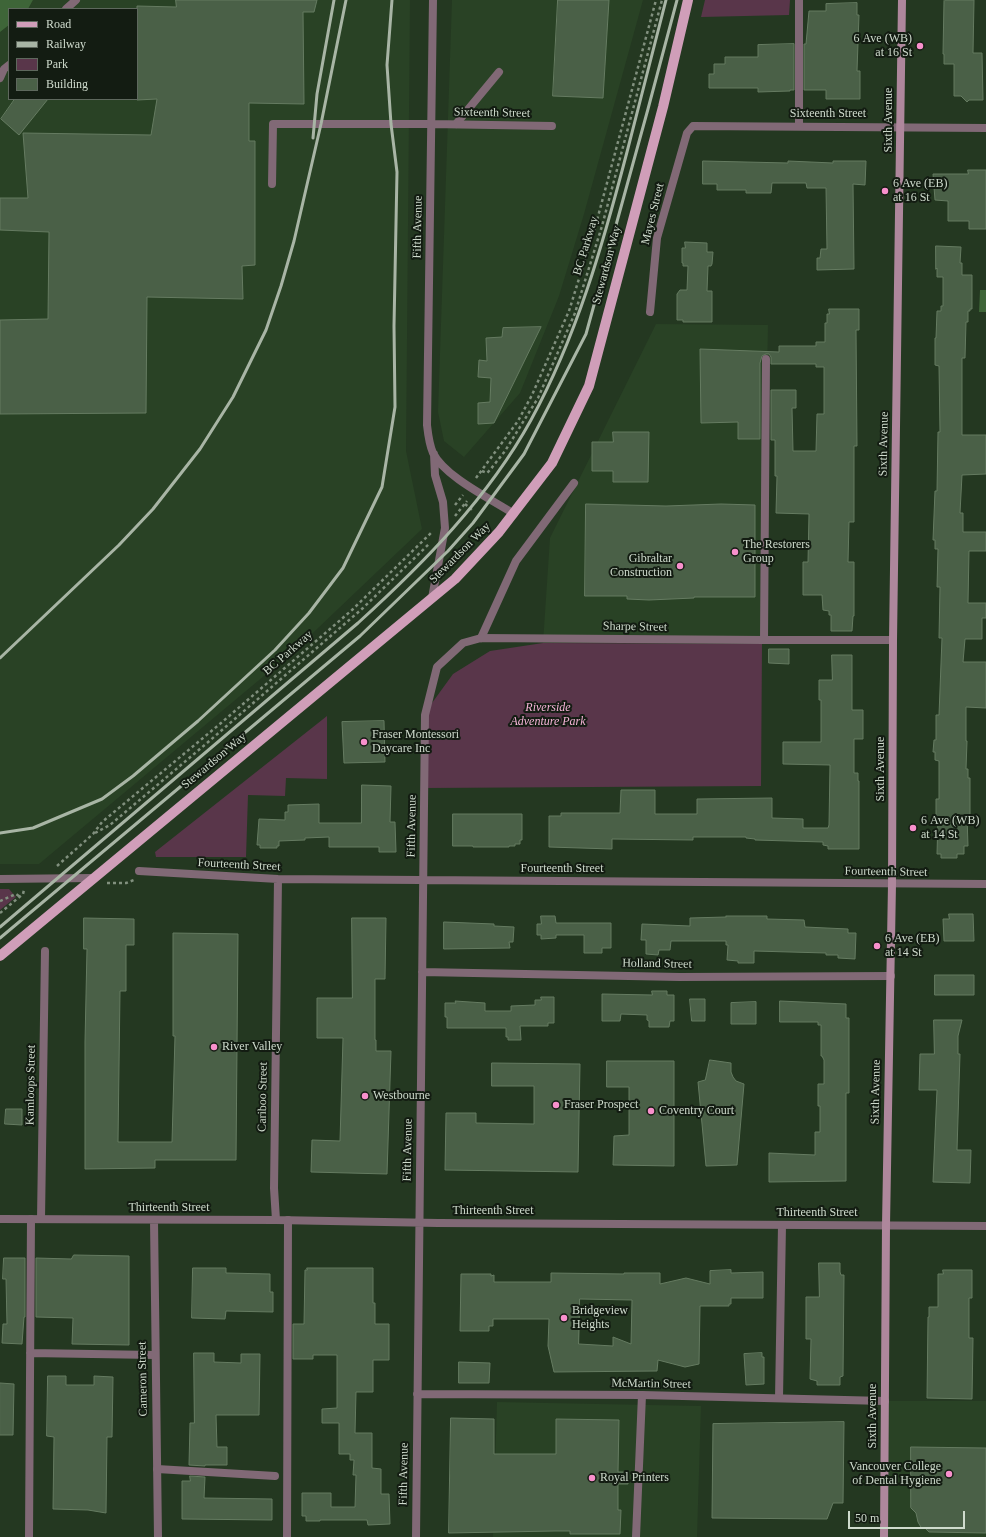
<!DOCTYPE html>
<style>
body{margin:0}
#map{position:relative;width:986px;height:1537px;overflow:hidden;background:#243821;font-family:"Times New Roman",serif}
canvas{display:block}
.legend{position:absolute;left:8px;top:8px;width:130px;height:92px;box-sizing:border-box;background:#131c12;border:1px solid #5e685d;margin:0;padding:5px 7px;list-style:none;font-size:12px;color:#cfdbcd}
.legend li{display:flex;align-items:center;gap:8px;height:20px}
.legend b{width:20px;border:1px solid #5e685d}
.scale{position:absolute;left:848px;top:1511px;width:117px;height:18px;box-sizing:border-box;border:2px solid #cfdbcd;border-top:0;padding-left:5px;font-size:12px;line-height:14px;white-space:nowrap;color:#cfdbcd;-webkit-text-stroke:3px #131c12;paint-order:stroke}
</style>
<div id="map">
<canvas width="986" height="1537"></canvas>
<ul class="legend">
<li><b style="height:5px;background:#d09eb9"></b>Road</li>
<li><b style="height:5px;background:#a8b5a5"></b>Railway</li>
<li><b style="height:11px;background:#59364a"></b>Park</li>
<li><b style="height:11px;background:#4a6047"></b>Building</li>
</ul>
<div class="scale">50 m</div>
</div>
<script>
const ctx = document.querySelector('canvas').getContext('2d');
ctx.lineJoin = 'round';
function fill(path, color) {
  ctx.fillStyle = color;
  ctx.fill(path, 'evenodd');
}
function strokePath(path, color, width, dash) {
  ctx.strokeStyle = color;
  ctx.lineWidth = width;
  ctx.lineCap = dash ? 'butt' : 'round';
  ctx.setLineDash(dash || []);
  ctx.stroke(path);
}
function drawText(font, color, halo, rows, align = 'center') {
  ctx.font = font + ' "Times New Roman",serif';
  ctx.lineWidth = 4;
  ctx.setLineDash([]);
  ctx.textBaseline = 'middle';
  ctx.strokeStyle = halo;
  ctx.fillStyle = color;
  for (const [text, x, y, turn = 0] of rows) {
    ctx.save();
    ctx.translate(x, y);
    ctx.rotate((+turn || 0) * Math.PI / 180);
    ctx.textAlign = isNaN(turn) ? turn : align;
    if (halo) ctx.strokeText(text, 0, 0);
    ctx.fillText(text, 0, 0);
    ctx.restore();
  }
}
const built = new Path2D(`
 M33,0h377l-4,451 16,78 -127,121 -256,214h-39v-832l9,-7v74h128v-90h-109z
 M452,0h191l-59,214 -25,82 -39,97 -56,64 -20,-16 -6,-29z
 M656,324l112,1 -6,319 -219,-1 7,-105z
 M885,1401h101v136h-102z
 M497,1402l204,4 -4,131h-204z`);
const green = new Path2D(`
 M705,0h85l-1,15 -88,2z
 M543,643l219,1 -1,142 -336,2 -1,-74 29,-40 37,-23z
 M327,716v63l-41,-1 -1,18 -37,-1 -2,62h-90l-1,-5z
 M0,889h9l7,8 -16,13z`);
const water = new Path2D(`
 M0,0h33l-5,9h-19v16l-9,7z
 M980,290h6v22h-7z`);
const building = new Path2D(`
 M176,0h141l-3,12h-11l1,92 -55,-1v38h6v124l-13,1 1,33 -96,-2 -1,116 -146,1v-94l48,-1 1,-87 -49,-2v-32h28l-5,-65 128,2 6,-36 -20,1v-94l39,1z
 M558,0h51l-6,98 -50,-2z
 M945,0h29l-1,53h9l1,47h-14l-2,2 -6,-6h-7v-32h-10v-10h-1l1,-53z
 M857,3v12h2l-2,56h3v28h-34v-9h-22v-46h2l3,-33h17v-7z
 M794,44v46h-4v1l-32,1v-4h-49v-14h5v-10h11v-7h33v-12z
 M15,99h33l-29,36 -18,-16z
 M703,161l85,2v-2l45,2v-2h33l-1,24 -12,-1 1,85 -37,1v-12h3l1,-9h6l-1,-61h-19l-1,-5h-34l-1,10h-25v-3h-29v-6h-14z
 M968,170h18v59h-17v-8h-21v-20l-13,-1 -2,-26h35z
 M685,242l22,1v9h6l-1,12 -1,2h-3l-1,25h5v31h-29v-2h-6v-26l3,-4h7l1,-24h-5v-3h-1v-15h3z
 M936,246l25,1 -1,16h2v12h10v34h-2v2h-2v11h-2l-1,36h-3v77h24v39l-24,1 -2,38h3v19h23v19h-17l-1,52h18v15h-4v21h-17l-2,23h23v46l-20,-1v34h1l-1,28h2v9h2v38h-3l1,30h-4v8h-7v4h-16v-4h-4l1,-36h-2v-19h3v-38l-4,-1v-8h-2l1,-12h2v-25h3l3,-77h-3l1,-51h-3l1,-38h-3v-9h-2l2,-49h2l1,-59h2l-1,-66 -4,-1v-27h1l1,-27h4v-5h2v-29h-6v-9l-1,1z
 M829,309h30v21h-3l1,116h-3v76h-5l-1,40h6v54h-1l-1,15h-21v-16h-2v-4l-6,-1 -1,-15h-19v-33h5l1,-48 -33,-1 1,-37h-2v-36h-4v-50h25v18h-4l1,43h23l1,-37h7v-47h-8v-3h-45v-7l-2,-3h-3l-4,2 -2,7v76h-22v-17l-37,1 -1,-74 79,3v-6h37v-4h9v-19h2v-9h2z
 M541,327l-47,96 -16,1v-21l12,-1 1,-24 -13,-1 1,-17 8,1 -1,-23 16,-1 1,-9z
 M613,432h36l-1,50h-35v-11h-21v-29h21z
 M586,504l80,2 55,-2 34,1v92h-61v1l-45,2 -22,-1v-3h-42z
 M769,649h20v15l-20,-1z
 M832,655h20v55h11v29h-9v34h4v8h1v68h-31v-3l-5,-1v-3l-68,-2v-1l-9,-1v-1h-53v3l-81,-1v10l-63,-2v-31h12v-3h59l1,-23h34v24h42v-15l75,-1v20l31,1v9h25l1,-3 1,-60 -47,-1v-22h38v-42h-2v-20h13z
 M384,721l1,41 -41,1 -2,-41z
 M362,785l29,1 -1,36h5l1,30h-17v-5h-50v-10l-24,1v2l-26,1v5h-2v2h-17v-3h-3l2,-26 26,1v-8h3v-7l31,-1v19h42z
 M453,814h69v26h-2v4h-5v2h-6v1h-36v-1h-20z
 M949,914h24l1,27h-30l-1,-22h6z
 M541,916h14l1,7h55v25h-9v5h-18v-18h-28v3l-15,1v-4h-4v-11h4z
 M726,916h41v3l37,1 1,7 43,2v4h8l-1,26 -17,-1v-3h-12v-2l-72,-2v12h-16v-2l-11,-1 1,-15h-2v-4h-55l-1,9h-11l-1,5 -12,-1v-14h-5l1,-16 48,2v-8l36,-1z
 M84,918l50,1v26h-8v46h-6l-2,151h54l3,-106h-2v-103l65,1 -2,226h-81v8l-70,1v-127l2,-93h-3z
 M352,918h34l-1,61h-10v61h1v11h15l-4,123 -76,-2 1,-32 28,1 3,-103h-26v-40h35z
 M444,922l50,2v2l20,1 -1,15h-4l1,6 -66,1z
 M935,975h39v20h-39z
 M652,991h15v4h7v26h-4l-1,6h-20v-6l-2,-1v-5l-26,-1 -1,7h-18v-27l50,1z
 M541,997h13v26h-6v3h-28l1,14h-13v-3h-2v-9h-59v-11h-2v-14h11l-1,-2 30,2v8h26v-5l24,-1v-5h6z
 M690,999h15v22h-13z
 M780,1001l66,3v14h3v75h-3v88l-77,1v-29l46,2v-23h5v-26h-2v-22h6v-24l-2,-4h-1v-31h-3v-3h-38z
 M756,1002v22h-25v-21z
 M934,1020h28l-4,16v18h2l-3,96h14l-1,33 -37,-1 4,-92h-18l1,-36h14z
 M710,1060l21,3v9l2,5 3,4 8,3 -7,81 -31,1 -8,-84 7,-2z
 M607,1061h67v105l-61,-1 1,-29 15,-1v-48h-22z
 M492,1063l88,1 -2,108 -133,-2 1,-57h30v10l58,1v-38h-42z
 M6,1109h16v16l-17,-1z
 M74,1255l55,1v89l-57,-1 1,-26 -37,-1v-59l35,1z
 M4,1258h21v59h-1l-2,27 -20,-1 1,-19h4l-1,-45h-3z
 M819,1263h21v9l1,3h3l-1,101 -3,1v8h-23v-4l-7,-2 1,-40h-5v-42h13z
 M193,1268h33v5l44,1v18h3v20l-47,-1 -1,8 -33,-1z
 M307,1268h66v35h2v21h14v36h-16v32h-17l-1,41h17v35l9,1v25h8l1,30 -22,1 -1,-5h-47v1h-14v-5h-4v-23h29v14h24l1,-32h-3l1,-15h-4v-6h-11v-31h-17v-14l15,-1v-53h-24v4h-20v-35h11l1,-54h2z
 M731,1270v3l32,-1v26h-32v6h-2v2h-29l-1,58 -14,3 -27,-7 -1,11 -103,1 -6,-26 1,-27h-56v7h-4v5h-29l1,-57h30v2l3,-1v7h57v-9l73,1v-1h36v11l26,-6 24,6v-13zM580,1299l52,1 -1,44 -18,-7v9l-34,-2z
 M943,1270h29v28h-3v40h4l-1,61 -45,-1 1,-81h1v-10h9v-33h5z
 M194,1353h20v9l27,1v-9h19l-1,61h-43l1,32h10v18h-22v1l-16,-1 1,-42h4z
 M762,1353v4h2v27l-18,1 -2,-31z
 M459,1362l31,1 -1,20h-30z
 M48,1376h18v9h28v-9l19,1 -1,60h-5l-1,76 -18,-3 -35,-1 1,-72 -7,-1z
 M0,1383l14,1 -1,51h-13z
 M451,1418l43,1v35h62v-35l63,1 -1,52h10v12h-10v26h3l-1,24h-50v-3h-15l-106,2z
 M844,1422l-1,81h-10l-6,16 -115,-1 1,-94z
 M911,1447l75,1v85l-57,-1 -5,-5 -2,2 -4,-7 -2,-9 -5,-5z
 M190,1476l15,1 -1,21 68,1v21l-90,-1v-38h8z`);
const path = new Path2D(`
 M482,471l5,2 3,-3 15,-19 33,-53 37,-85 27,-87 60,-226
 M476,478l42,-57 14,-26 37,-84 27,-87 60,-224
 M465,504l7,6
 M455,505l8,-10
 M455,516l12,-15
 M95,833l15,-8 97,-82 156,-135 66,-64
 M57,866l36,-32 9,-12 119,-99 131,-113 80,-78
 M107,883h19l8,-3
 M0,901l16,-7 4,3
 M0,913l23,-19 1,-4`);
const lane = new Path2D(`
 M66,9l10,-9
 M0,78l4,-9 5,-4
 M456,124l43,-52
 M799,126v-126
 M272,184l1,-60h159
 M481,638l35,-77 58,-78
 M764,640l2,-281
 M30,1353l125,2
 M779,1398l3,-173
 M157,1469l118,7
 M29,1537l2,-318
 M287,1537l1,-317
 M636,1537l6,-142`);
const street = new Path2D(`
 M433,0l-6,425c1,9 2,19 6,28 12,24 58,46 81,61
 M432,124l120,2
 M650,312l7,-74 30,-105 6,-7 293,2
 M432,598l13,-70 -2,-26 -8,-27 -1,-21
 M139,871l139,8 708,5
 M0,879l92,-1
 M422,972l258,5 211,-1
 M0,1219l276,1 162,3 548,3
 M41,1219l4,-268
 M154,1220l4,317
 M276,1220l-2,-32 4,-309
 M417,1394l225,1 243,6
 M416,1537l9,-822 12,-48 26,-24 18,-5 283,2h129`);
const secondary = new Path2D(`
 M884,1537l2,-312 6,-341 1,-244 9,-640`);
const primary = new Path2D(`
 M0,956l455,-377 44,-47 53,-69 37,-77 74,-279 25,-107`);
const rail = new Path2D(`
 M313,138l4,-44 17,-94
 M0,658l119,-113 34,-36 47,-60 33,-52 33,-67 15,-44 13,-45 27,-117 25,-124
 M0,833l33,-5 69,-29 31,-23 65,-55 77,-71 34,-37 34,-45 39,-81 13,-80 -1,-81 3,-154 -6,-48 -4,-59 5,-65
 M0,927l358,-304c66,-60 130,-125 173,-203 46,-84 72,-176 96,-268 13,-51 26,-101 39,-152
 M0,938l360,-302 88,-85 25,-28 51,-69 62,-120 62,-225 29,-109`);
const markers = [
 [920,46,4,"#f890cc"],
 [885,191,4,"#f890cc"],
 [735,552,4,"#f890cc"],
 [680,566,4,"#f890cc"],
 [364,742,4,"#f890cc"],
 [913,828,4,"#f890cc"],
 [877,946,4,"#f890cc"],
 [214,1047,4,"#f890cc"],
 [365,1096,4,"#f890cc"],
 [556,1105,4,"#f890cc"],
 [651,1111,4,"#f890cc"],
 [564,1318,4,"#f890cc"],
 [949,1474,4,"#f890cc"],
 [592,1478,4,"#f890cc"]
];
const poiNames = [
 ["6 Ave (WB)",912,39,"right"],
 ["at 16 St",912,53,"right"],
 ["6 Ave (EB)",893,184],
 ["at 16 St",893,198],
 ["The Restorers",743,545],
 ["Group",743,559],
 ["Gibraltar",672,559,"right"],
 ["Construction",672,573,"right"],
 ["Fraser Montessori",372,735],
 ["Daycare Inc",372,749],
 ["6 Ave (WB)",921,821],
 ["at 14 St",921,835],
 ["6 Ave (EB)",885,939],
 ["at 14 St",885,953],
 ["River Valley",222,1047],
 ["Westbourne",373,1096],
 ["Fraser Prospect",564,1105],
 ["Coventry Court",659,1111],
 ["Bridgeview",572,1311],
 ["Heights",572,1325],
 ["Vancouver College",941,1467,"right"],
 ["of Dental Hygiene",941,1481,"right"],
 ["Royal Printers",600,1478]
];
const streetNames = [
 ["Sixteenth Street",492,113,1],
 ["Sixteenth Street",828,114],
 ["Sixth Avenue",889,120,-90],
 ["Mayes Street",653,214,-76],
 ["Fifth Avenue",418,227,-89],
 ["BC Parkway",586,246,-73],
 ["Stewardson Way",607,265,-75],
 ["Sixth Avenue",884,444,-89],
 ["Stewardson Way",460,553,-45],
 ["Sharpe Street",635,627,1],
 ["BC Parkway",288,653,-41],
 ["Stewardson Way",214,761,-40],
 ["Sixth Avenue",881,769,-90],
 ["Fifth Avenue",412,826,-89],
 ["Fourteenth Street",239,865,3],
 ["Fourteenth Street",562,869],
 ["Fourteenth Street",886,872,1],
 ["Holland Street",657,964,1],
 ["Kamloops Street",31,1085,-89],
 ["Sixth Avenue",876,1092,-89],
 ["Cariboo Street",263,1097,-89],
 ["Fifth Avenue",408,1150,-89],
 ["Thirteenth Street",169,1208],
 ["Thirteenth Street",493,1211],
 ["Thirteenth Street",817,1213],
 ["Cameron Street",143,1379,-91],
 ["McMartin Street",651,1384,1],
 ["Sixth Avenue",873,1416,-90],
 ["Fifth Avenue",404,1474,-89]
];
const parkNames = [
 ["Riverside",548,708],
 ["Adventure Park",548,722]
];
fill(built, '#294225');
fill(green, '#59364a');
fill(water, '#3e6538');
fill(building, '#4a6047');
strokePath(building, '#657b61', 1);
strokePath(path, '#81907e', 2.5, [3, 3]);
strokePath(lane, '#816976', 8);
strokePath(street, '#816976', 8);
strokePath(secondary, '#ae879c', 8);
strokePath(primary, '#d09eb9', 10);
strokePath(rail, '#a8b5a5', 3);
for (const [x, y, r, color] of markers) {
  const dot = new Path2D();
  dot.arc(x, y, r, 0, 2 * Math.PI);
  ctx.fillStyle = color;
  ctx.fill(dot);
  strokePath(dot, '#131c12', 1.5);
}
drawText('12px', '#cfdbcd', '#131c12', poiNames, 'left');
drawText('12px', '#cfdbcd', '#131c12', streetNames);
drawText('italic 12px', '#f6b4d8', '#131c12', parkNames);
</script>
